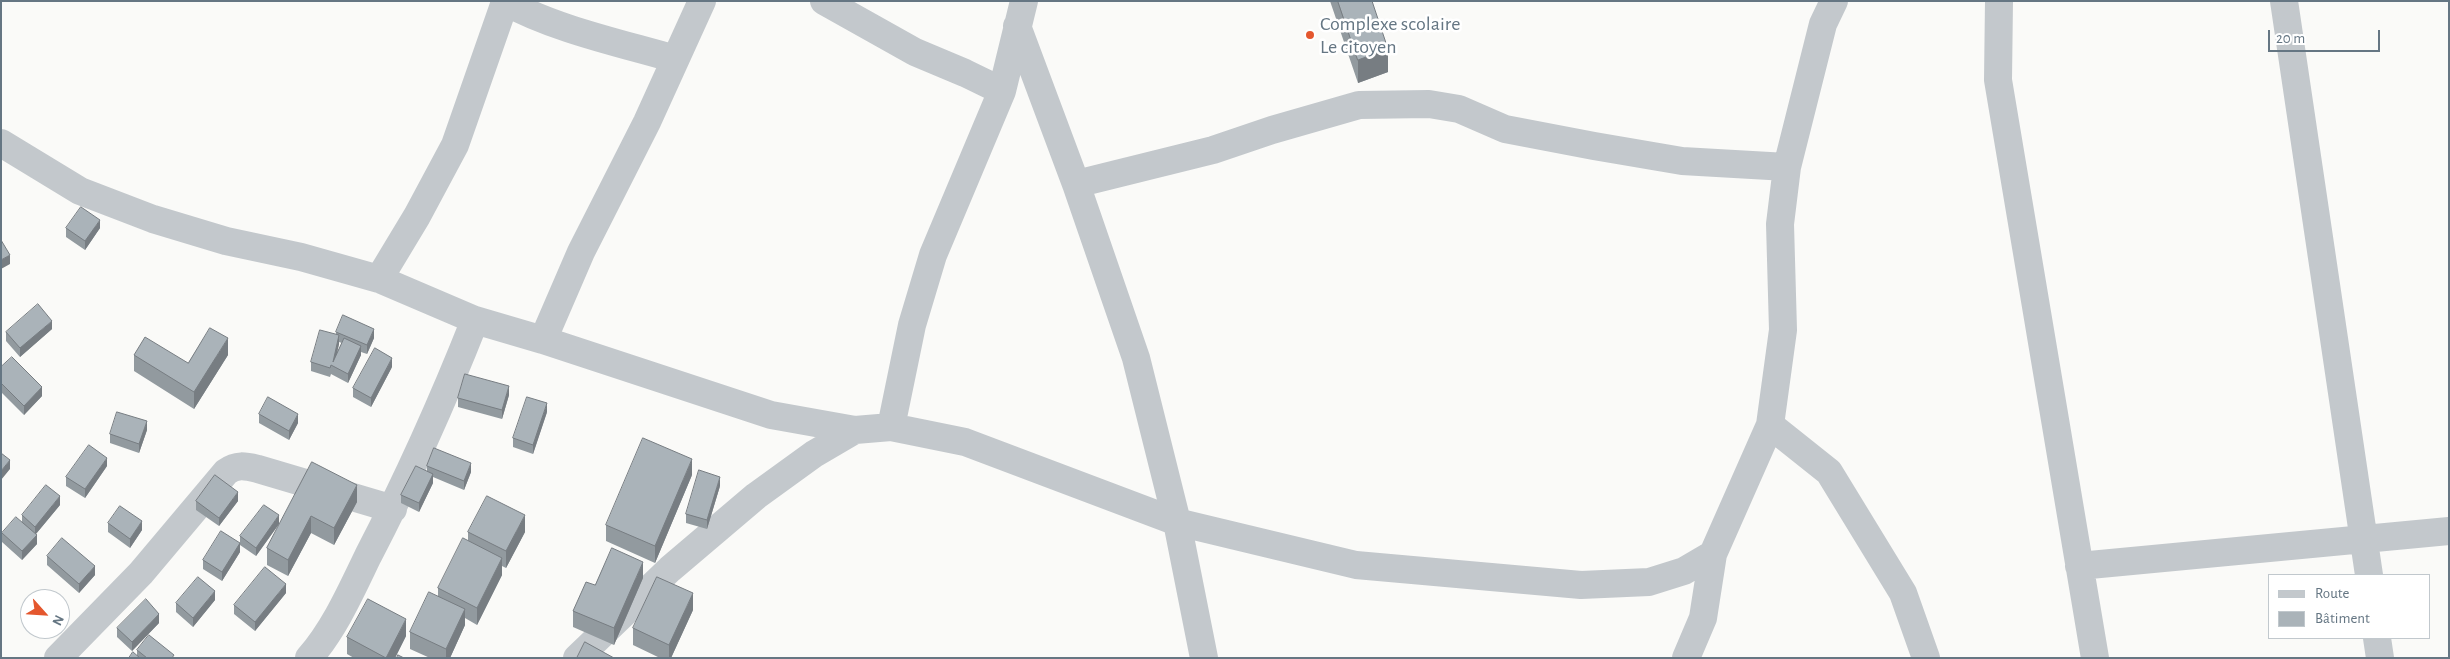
<!DOCTYPE html>
<meta charset="utf-8">
<style>
body{margin:0}
#map{position:relative;width:2450px;height:659px;overflow:hidden;background:#fafaf8;font-family:"Alegreya Sans",sans-serif}
canvas{display:block}
.frame{position:absolute;inset:0;border:2px solid #657683;pointer-events:none}
.legend{position:absolute;left:2268px;top:574px;width:162px;height:65px;box-sizing:border-box;background:#fff;border:1px solid #c1c8cd;margin:0;padding:6px 9px;list-style:none;font-size:15px;color:#657683}
.legend li{display:flex;align-items:center;gap:10px;height:25px}
.legend b{width:25px;border:1px solid #c1c8cd}
.north{position:absolute;left:20px;top:589px;width:50px;height:50px;box-sizing:border-box;background:#fff;border:1px solid #c1c8cd;border-radius:50%;rotate:116deg;font-size:14px;font-weight:700;line-height:20px;text-align:center;color:#657683}
.north::after{content:'';display:block;margin:auto;width:18px;height:22px;background:#e4572e;clip-path:polygon(50% 0,100% 100%,50% 72%,0 100%)}
.scale{position:absolute;left:2268px;top:30px;width:112px;height:22px;box-sizing:border-box;border:2px solid #657683;border-top:0;padding-left:6px;font-size:15px;line-height:18px;white-space:nowrap;color:#657683;-webkit-text-stroke:4px #fff;paint-order:stroke}
</style>
<div id="map">
<canvas width="2450" height="659"></canvas>
<div class="frame"></div>
<ul class="legend">
<li><b style="height:6px;background:#c3c8cc"></b>Route</li>
<li><b style="height:14px;background:#aab3b9"></b>Bâtiment</li>
</ul>
<div class="north">N</div>
<div class="scale">20 m</div>
</div>
<script>
const ctx = document.querySelector('canvas').getContext('2d');
ctx.lineJoin = 'round';
function strokePath(path, color, width, dash) {
  ctx.strokeStyle = color;
  ctx.lineWidth = width;
  ctx.lineCap = dash ? 'butt' : 'round';
  ctx.setLineDash(dash || []);
  ctx.stroke(path);
}
function fill(path, color) {
  ctx.fillStyle = color;
  ctx.fill(path, 'evenodd');
}
function drawText(font, color, halo, rows, align = 'center') {
  ctx.font = font + ' "Alegreya Sans",sans-serif';
  ctx.lineWidth = 5;
  ctx.setLineDash([]);
  ctx.textBaseline = 'middle';
  ctx.strokeStyle = halo;
  ctx.fillStyle = color;
  for (const [text, x, y, turn = 0] of rows) {
    ctx.save();
    ctx.translate(x, y);
    ctx.rotate((+turn || 0) * Math.PI / 180);
    ctx.textAlign = isNaN(turn) ? turn : align;
    if (halo) ctx.strokeText(text, 0, 0);
    ctx.fillText(text, 0, 0);
    ctx.restore();
  }
}
const minor = new Path2D(`
 M504,1c50,28 116,42 171,58
 M824,1l91,51 50,21 37,18
 M1999,1l-1,79 97,578
 M2284,1l85,574
 M1017,26l59,158 60,174 41,164 27,136
 M1,143l79,48 73,28 73,22 75,16 78,22 96,41 68,20 228,75 84,15 36,-3 74,15 212,80 179,43 225,20 68,-3 35,-11 29,-17
 M1076,184l137,-34 59,-20 87,-25 70,-1 30,5 46,20 89,17 88,15 105,6
 M379,279l38,-63 38,-71 50,-143
 M543,340l38,-88 66,-130 55,-121
 M1770,425l59,47 74,121 23,65
 M891,427l21,-102 21,-70 69,-164 22,-90
 M2079,566l370,-35
 M2377,638l3,20
 M58,658l83,-85 85,-101c11,-8 19,-6 32,-3l135,40
 M309,658c26,-30 42,-67 59,-102 40,-77 75,-155 107,-236
 M577,658l93,-89 86,-73 58,-42 41,-24
 M1686,658l17,-40 10,-64 57,-129 13,-95 -3,-106 7,-57 36,-143 11,-23`);
const wall = new Path2D(`
 M1330,1h42l16,71 -30,11z
 M66,228h34l-15,22 -19,-13z
 M52,329l-32,28 -14,-16v-9z
 M336,332l38,6 -7,16 -6,-2v3l-13,28 -17,-9 -1,3 -19,-6v-9l25,-28zM339,342l3,1 -5,9 2,-8z
 M134,355l54,8 40,-8 -34,54 -60,-38z
 M1,367l41,29 -18,19 -23,-23z
 M392,367l-21,40 -18,-10v-9z
 M509,395l-7,24 -44,-12v-9z
 M547,412l-14,42 -20,-7v-9z
 M259,414l39,9 -9,17 -30,-17z
 M147,430l-8,23 -29,-10v-9z
 M312,462l45,40 -23,43 -23,-12 -23,43 -21,-11v-17z
 M107,466l-22,32 -19,-12v-9z
 M427,466l44,6 -7,18 -31,-13v6l-14,29 -18,-9v-8l26,-24z
 M692,475l-37,88 -49,-22v-16z
 M720,486l-13,43 -21,-6v-9z
 M196,501h42l-19,25 -23,-16z
 M60,505l-24,29 1,10 -15,16 -20,-18v-9l20,-11v-7z
 M108,523l34,7 -12,18 -22,-16z
 M279,524l-23,32 -16,-11v7l-18,29 -19,-12v-9l37,-17v-7z
 M468,532h57l-19,36 -4,-2v9l-25,50 -12,-7v7l-15,33h-20l-20,-9v-17l28,-36v-8l30,-47z
 M47,556l48,19 -16,18 -32,-28z
 M643,578l-29,67 -41,-18v-16l22,-26z
 M286,593l-31,38 -21,-17v-9z
 M215,600l-22,27 -17,-15v-9z
 M693,610l-22,48h-11l-27,-13v-17z
 M159,623l-27,28 -15,-14v-9z
 M406,636l-11,22h-41l-7,-4v-17z
 M137,650l37,8h-45l8,-3z`);
const shadedWall = new Path2D(`
 M1388,49v23l-30,11v-23z
 M100,220v8l-15,22v-9z
 M10,255v9l-9,5v-9z
 M52,321v8l-32,28v-9z
 M374,329v9l-7,16v-9z
 M339,335v9l-5,23 -1,-5z
 M228,338v17l-34,54v-17z
 M361,346v9l-13,28v-9z
 M392,358v9l-21,40v-9z
 M509,386v9l-7,24v-9z
 M42,387v9l-18,19v-9z
 M547,403v9l-14,42v-9z
 M298,414v9l-9,17v-9z
 M147,421v9l-8,23v-9z
 M107,458v8l-22,32v-9z
 M692,459v16l-37,88v-17z
 M10,460v9l-9,11v-9z
 M471,463v9l-7,18v-9z
 M433,474v9l-14,29v-9z
 M720,477v9l-13,43v-9z
 M357,485v17l-23,43v-17z
 M238,492v9l-19,25v-8z
 M60,496v9l-25,30v-8z
 M279,515v9l-23,32v-8z
 M525,515v17l-19,36v-17z
 M311,516v17l-23,43v-16z
 M142,521v9l-12,18v-9z
 M37,535v9l-15,16v-9z
 M240,543v9l-18,29v-9z
 M502,558v17l-25,50v-17z
 M643,562v16l-29,67v-17z
 M95,566v9l-16,18v-9z
 M286,584v9l-31,38v-9z
 M215,591v9l-22,27v-9z
 M693,593v17l-22,48h-2v-13z
 M465,609v16l-15,33h-4v-9z
 M159,614v9l-27,28v-9z
 M406,619v17l-11,22h-9z`);
const building = new Path2D(`
 M1338,1h34l16,48 -30,11z
 M81,207l19,13 -15,21 -19,-13z
 M1,240l9,15 -9,5z
 M38,304l14,17 -32,27 -14,-16z
 M343,315l31,14 -7,16 -31,-13z
 M210,328l18,10 -34,54 -60,-37 11,-18 43,26z
 M320,330l19,5 -6,27 11,-24 17,8 -13,28 -17,-9 -1,3 -19,-6z
 M375,348l17,10 -21,40 -18,-10z
 M12,357l30,30 -18,19 -23,-23v-16z
 M465,374l44,12 -7,24 -44,-12z
 M268,397l30,17 -9,17 -30,-17z
 M527,397l20,6 -14,42 -20,-7z
 M117,412l30,9 -8,23 -29,-10z
 M643,438l49,21 -37,87 -49,-21z
 M89,445l18,13 -22,31 -19,-12z
 M434,448l37,15 -7,18 -37,-15z
 M1,453l9,7 -9,11z
 M312,462l45,23 -23,43 -23,-12 -23,44 -21,-12z
 M416,466l17,8 -14,29 -18,-8z
 M699,470l21,7 -13,43 -21,-6z
 M215,475l23,17 -19,26 -23,-17z
 M46,485l14,11 -25,31 -13,-12z
 M487,496l38,19 -19,36 -38,-19z
 M264,505l15,10 -23,33 -16,-12z
 M120,506l22,15 -12,18 -22,-16z
 M16,517l21,18 -15,16 -20,-18z
 M221,531l19,12 -18,29 -19,-12z
 M62,538l33,28 -16,18 -32,-28z
 M463,538l39,20 -25,50 -39,-20z
 M612,548l31,14 -29,66 -41,-17 13,-29 9,3z
 M265,567l21,17 -31,38 -21,-17z
 M198,577l17,14 -22,27 -17,-15z
 M657,577l36,16 -24,52 -36,-17z
 M429,592l36,17 -19,40 -36,-17z
 M146,599l13,15 -27,28 -15,-14z
 M368,599l38,20 -20,39 -39,-21z
 M149,635l25,20 -2,3h-25l-10,-8z
 M585,642l29,16h-37z
 M133,652l7,6h-11z
 M398,655l6,3h-7z`);
const markers = [
 [1310,35,5,"#e4572e"]
];
const poiNames = [
 ["Complexe scolaire",1320,24],
 ["Le citoyen",1320,47]
];
strokePath(minor, '#c3c8cc', 28);
fill(wall, '#929a9f');
fill(shadedWall, '#777d82');
fill(building, '#aab3b9');
strokePath(building, '#777d82', 1);
for (const [x, y, r, color] of markers) {
  const dot = new Path2D();
  dot.arc(x, y, r, 0, 2 * Math.PI);
  ctx.fillStyle = color;
  ctx.fill(dot);
  strokePath(dot, '#fff', 2);
}
drawText('20px', '#657683', '#fff', poiNames, 'left');
</script>
